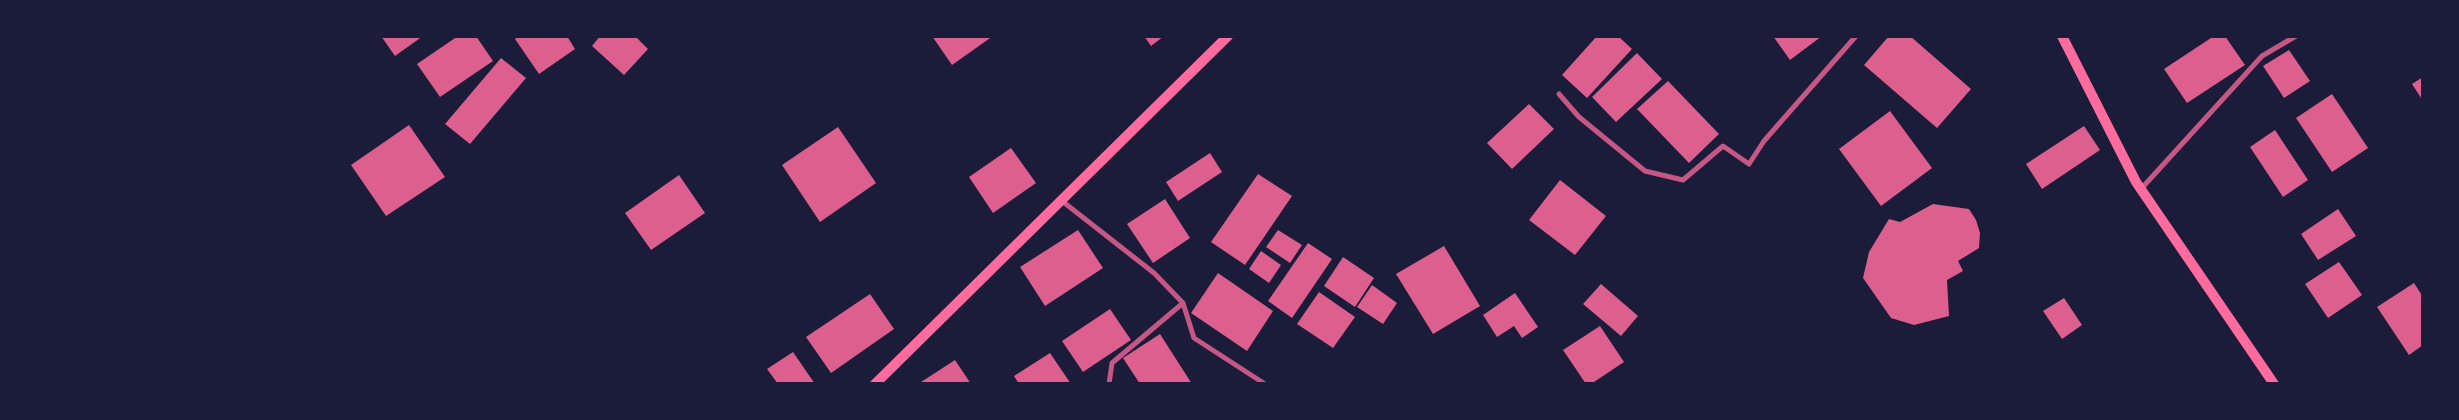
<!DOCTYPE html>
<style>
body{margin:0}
#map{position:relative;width:2459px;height:420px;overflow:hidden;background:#1b1b3a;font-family:Georgia,serif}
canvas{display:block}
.frame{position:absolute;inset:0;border:38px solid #1b1b3a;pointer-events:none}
</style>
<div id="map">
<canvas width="2459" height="420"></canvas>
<div class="frame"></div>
</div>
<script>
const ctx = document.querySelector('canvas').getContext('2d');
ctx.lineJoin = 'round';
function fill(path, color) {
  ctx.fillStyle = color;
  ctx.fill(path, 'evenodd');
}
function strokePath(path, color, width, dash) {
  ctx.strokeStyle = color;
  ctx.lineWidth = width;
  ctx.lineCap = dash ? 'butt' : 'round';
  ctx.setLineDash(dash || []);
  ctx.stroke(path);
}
const building = new Path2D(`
 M381,36h42l-28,20z
 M458,36h18l17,25 -53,36 -23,-33z
 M518,36h49l8,13 -36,25 -24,-35z
 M600,36h35l13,13 -24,26 -32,-29z
 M932,36h61l-41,29z
 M1144,36h20l-13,10z
 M1597,36h21l14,13 -45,49 -25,-23z
 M1773,36h49l-32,24z
 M1889,36h21l61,53 -34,39 -73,-63z
 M2214,36h11l20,29 -58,38 -23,-34z
 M2289,50l21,31 -26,17 -21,-32z
 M1637,53l25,26 -46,43 -24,-25z
 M501,58l25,20 -56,66 -25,-20z
 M2423,77v24l-11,-17z
 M1668,81l51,53 -30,29 -52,-54z
 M2332,94l36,54 -36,24 -36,-54z
 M1529,104l25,25 -42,40 -25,-26z
 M1890,111l42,57 -51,38 -42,-57z
 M409,125l36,52 -59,39 -35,-51z
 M2084,126l16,24 -58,39 -16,-25z
 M838,127l38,56 -56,39 -38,-57z
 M2275,130l33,50 -25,17 -33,-50z
 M1011,148l25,35 -43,30 -24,-36z
 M1210,153l12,19 -44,29 -12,-19z
 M1258,174l34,22 -47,69 -34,-23z
 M679,175l26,38 -54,37 -26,-37z
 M1560,180l46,36 -31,39 -46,-35z
 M1165,199l25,39 -37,25 -26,-39z
 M1933,204l36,5 7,11 4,13 -1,15 -21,13 5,10 -16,9 2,36 -35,9 -23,-7 -28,-40 6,-26 20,-33 11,3z
 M2338,209l18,27 -38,24 -17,-26z
 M1078,230l25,38 -58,38 -25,-39z
 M1278,230l24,15 -12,18 -24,-16z
 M1308,243l24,16 -40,59 -24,-17z
 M1444,246l36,60 -47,28 -37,-60z
 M1261,251l20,14 -12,18 -20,-14z
 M1343,257l31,21 -19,29 -31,-21z
 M2339,262l23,33 -34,23 -23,-34z
 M1218,273l55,38 -26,40 -56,-38z
 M2414,283l9,14v48l-14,10 -32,-48z
 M1601,284l37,32 -17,20 -38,-32z
 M1372,285l25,18 -14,21 -26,-17z
 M1319,292l36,25 -22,31 -36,-24z
 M1515,293l23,34 -16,11 -8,-12 -17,11 -14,-22z
 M870,294l24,35 -63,44 -25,-36z
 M2064,298l18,27 -20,14 -19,-28z
 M1110,309l21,31 -48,32 -21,-31z
 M1600,326l24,36 -33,22h-5l-23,-34z
 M1160,334l32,50h-52l-17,-26z
 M793,352l22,32h-37l-11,-15z
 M1050,353l21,31h-52l-5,-8z
 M955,360l16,24h-53z`);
const minor = new Path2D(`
 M1559,94l20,23 66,54 38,9 40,-34 26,18 15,-23 92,-105
 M2141,189l121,-133 34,-20
 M1062,201l92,72 29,30 11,35 71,46
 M1109,384l3,-21 71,-60`);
const secondary = new Path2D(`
 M2062,36l74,146 138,202
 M875,384l353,-348`);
fill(building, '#dd5f8e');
strokePath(minor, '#c65784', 5);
strokePath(secondary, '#ff6b9d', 10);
</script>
